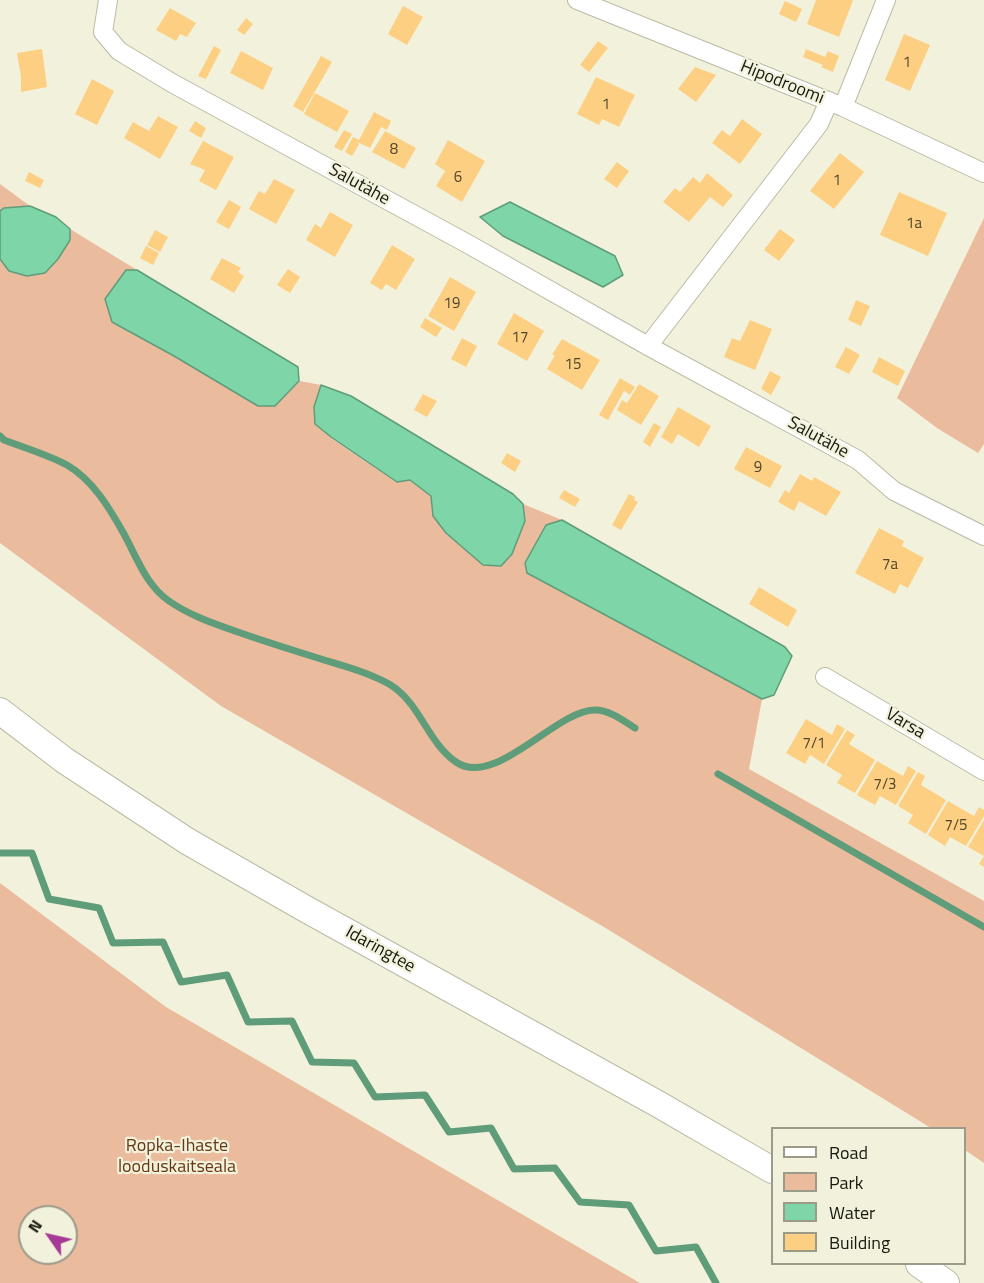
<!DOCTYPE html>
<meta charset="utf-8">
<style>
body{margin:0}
#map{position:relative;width:984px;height:1283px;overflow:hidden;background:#f2f2dc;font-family:"Titillium Web",sans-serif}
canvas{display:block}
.legend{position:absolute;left:771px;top:1127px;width:195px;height:138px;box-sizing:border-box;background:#f2f2dc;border:2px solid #9b9b8a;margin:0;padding:8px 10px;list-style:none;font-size:18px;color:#181810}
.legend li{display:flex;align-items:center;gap:12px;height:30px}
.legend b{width:30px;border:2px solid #9b9b8a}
.north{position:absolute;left:18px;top:1205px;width:60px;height:60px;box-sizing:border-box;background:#f2f2dc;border:2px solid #9b9b8a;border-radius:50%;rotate:304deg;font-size:16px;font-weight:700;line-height:24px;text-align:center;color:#181810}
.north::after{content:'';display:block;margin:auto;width:21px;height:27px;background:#a73997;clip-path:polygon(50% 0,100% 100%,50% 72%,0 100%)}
</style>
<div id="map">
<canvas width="984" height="1283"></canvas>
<ul class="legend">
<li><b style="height:8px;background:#fff"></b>Road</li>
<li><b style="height:16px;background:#ebbb9d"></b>Park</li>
<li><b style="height:16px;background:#7ed5a7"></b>Water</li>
<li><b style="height:16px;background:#fccf82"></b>Building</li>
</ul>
<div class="north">N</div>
</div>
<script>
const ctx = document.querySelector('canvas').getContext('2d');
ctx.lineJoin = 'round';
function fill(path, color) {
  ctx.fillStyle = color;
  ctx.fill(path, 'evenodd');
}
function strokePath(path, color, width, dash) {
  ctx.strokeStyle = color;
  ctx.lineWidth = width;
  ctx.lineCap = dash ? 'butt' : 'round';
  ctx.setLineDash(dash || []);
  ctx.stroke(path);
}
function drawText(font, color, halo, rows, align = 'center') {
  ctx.font = font + ' "Titillium Web",sans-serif';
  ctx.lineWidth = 4.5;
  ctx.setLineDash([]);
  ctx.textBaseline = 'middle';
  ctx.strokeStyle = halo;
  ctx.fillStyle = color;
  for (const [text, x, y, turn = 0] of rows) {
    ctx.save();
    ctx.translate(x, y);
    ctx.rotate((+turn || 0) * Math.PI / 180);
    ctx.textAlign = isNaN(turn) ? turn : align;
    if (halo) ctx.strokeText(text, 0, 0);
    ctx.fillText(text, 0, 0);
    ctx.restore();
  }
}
const green = new Path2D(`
 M0,184l30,22 -26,2 -4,3z
 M984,218v226l-6,9 -41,-25 -40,-30z
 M70,229l67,41h-11l-14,52 62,34 101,50 25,-25 21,4 -7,22 17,31 65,44 13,-2 22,16 94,25 -2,-17 39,16 -16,5 -19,48 235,126 -13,70 235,132v262l-19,-13 -1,-22h-33l-327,-201 -383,-221 -221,-163v-284l9,12 18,5 31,-17 12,-19z
 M0,883l166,124 474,276h-640zM30,1217h36v36h-36z`);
const water = new Path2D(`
 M510,202l105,54 8,19 -20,12 -100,-51 -23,-19z
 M30,206l26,11 14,12v11l-12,19 -13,14 -18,3 -18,-5 -9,-12v-48l4,-3z
 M126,270h11l161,97 1,14 -24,25h-17l-84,-50 -62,-34 -7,-23z
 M321,385l30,11 162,98 10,10 2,17 -13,33 -11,12 -18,-1 -37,-32 -13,-17 -2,-20 -21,-16 -13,2 -66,-45 -16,-13 -1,-17z
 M562,520l223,127 7,9 -18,39 -12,4 -235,-126 -2,-10 21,-38z`);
const stream = new Path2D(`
 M0,436l4,4c21,8 44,15 63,25 26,15 43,44 57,69 13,24 22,51 45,67 20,14 43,22 66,30 28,10 57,19 86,28 23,7 46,13 68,25 31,18 38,58 67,78 39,27 99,-51 138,-52 14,-1 30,11 41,18
 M718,774l266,153
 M0,853h32l17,46 50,9 14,35 50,-1 18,40 46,-7 21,47 44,-1 20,41 42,1 21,34 50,-2 24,37 42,-4 23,41 41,-1 25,34 49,3 27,46 40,-4 20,36`);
const building = new Path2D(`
 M816,0h37l-14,37 -32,-13z
 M785,1l17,8 -6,13 -17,-8z
 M403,6l20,11 -16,28 -19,-11z
 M170,8l26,15 -9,14 -7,-3 -4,7 -20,-11z
 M246,18l7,6 -9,11 -7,-5z
 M904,34l26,11 -20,46 -25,-11z
 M598,41l10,7 -19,24 -9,-7z
 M214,46l7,4 -15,29 -8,-3z
 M42,49l5,38 -26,5v-15l-4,-24z
 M806,49l19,8 3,-6 11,5 -6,16 -12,-5 2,-2 -20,-8z
 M241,51l32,17 -10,22 -33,-17z
 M321,56l11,6 -29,50 -10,-6z
 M695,67l21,8 -20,27 -18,-13z
 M596,77l39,18 -16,32 -17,-8 -3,6 -22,-11z
 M92,79l22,12 -17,34 -22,-11z
 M315,93l34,18 -12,21 -33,-18z
 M374,112l17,9 -4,9 -6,-3 -11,21 -13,-6 2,2 -7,12 -7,-4 8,-15 6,3z
 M158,116l20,11 -18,32 -36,-21 9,-16 16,9z
 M742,119l20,15 -22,30 -28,-21 10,-13 8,6z
 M195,121l11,7 -5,10 -12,-7z
 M344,130l8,4 -10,17 -8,-4z
 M385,131l31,17 -12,21 -32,-17z
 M448,140l37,21 -23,41 -26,-16 9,-15 -10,-7z
 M203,141l31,16 -18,33 -17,-9 6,-11 -15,-6z
 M840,153l24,19 -30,37 -24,-18z
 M617,162l12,9 -12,17 -13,-9z
 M29,172l15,8 -4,8 -15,-7z
 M707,173l26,22 -10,12 -13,-10 -21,25 -26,-20 12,-14 5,4 13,-15 7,6z
 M274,179l21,11 -19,34 -27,-15 10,-18 6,3z
 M899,192l48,21 -19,43 -48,-21z
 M229,200l12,7 -12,22 -13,-7z
 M330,212l23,13 -18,32 -29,-17 9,-16 6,4z
 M780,229l15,11 -16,21 -15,-11z
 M155,230l13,7 -8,15 -13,-7z
 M392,245l23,14 -19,31 -10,-6 -4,6 -12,-7z
 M146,246l13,7 -6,12 -13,-7z
 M222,258l19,10 -3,4 6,4 -10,17 -24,-14z
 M288,269l12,8 -10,16 -13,-8z
 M450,277l26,15 -22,39 -26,-15z
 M856,300l14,6 -9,20 -13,-6z
 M514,313l30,18 -17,30 -30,-17z
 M425,318l17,10 -6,9 -16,-10z
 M750,320l22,9 -17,41 -31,-13 8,-19 8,3z
 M462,338l15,8 -11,21 -15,-8z
 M562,339l38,21 -18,30 -35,-21 8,-14h-3z
 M846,347l14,8 -11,19 -14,-7z
 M879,357l26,14 -7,15 -26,-14z
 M770,371l11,6 -10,18 -10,-6z
 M620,378l15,9 -5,8 -6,-4 -16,29 -9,-5z
 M639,384l20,12 -18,29 -24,-15 5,-10 5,3z
 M423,394l14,7 -10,16 -13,-7z
 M678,407l33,19 -12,21 -21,-13 -6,10 -11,-7z
 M654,423l7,4 -11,20 -7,-5z
 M746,447l36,19 -12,22 -36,-19z
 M507,453l14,8 -6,11 -14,-9z
 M800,474l12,7 2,-4 27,15 -15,24 -27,-15 -5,10 -16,-9 7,-12 4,3z
 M564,490l16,9 -5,8 -16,-9z
 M629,494l6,3 -1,3 4,2 -17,28 -9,-5z
 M879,528l25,13 -2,5 22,12 -16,30 -8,-4 -5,10 -40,-21z
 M759,587l38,23 -9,17 -39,-23z
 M806,719l26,16 5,-11 8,5 -21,35 -14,-9 -5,9 -19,-11z
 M847,730l8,5 -6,9 26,16 -20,33 -18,-10 5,-8 -16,-10z
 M877,761l26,15 5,-10 8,5 -20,34 -16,-9 -5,9 -18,-10z
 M918,772l7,4 -4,9 25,15 -20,34 -18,-11 5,-8 -15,-9z
 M948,801l26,15 5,-9 5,3v6l-18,30 -16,-9 -5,9 -17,-11z
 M984,820v47l-5,-3 5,-8 -16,-9z`);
const street = new Path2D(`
 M108,0l-5,32 16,19 53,32 296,161 180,102 210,114 36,31 90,45
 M577,0l266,107 141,66
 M843,107l43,-107
 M648,346l171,-222 10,-23
 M825,677l159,94`);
const secondary = new Path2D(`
 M0,711l64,49 123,81 117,67 354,196 114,66
 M919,1264l27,19`);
const numberNames = [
 ["1",907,63],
 ["1",606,105],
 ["8",394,150],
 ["6",458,178],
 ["1",837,181],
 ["1a",914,224],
 ["19",452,304],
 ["17",520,338],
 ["15",573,365],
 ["9",758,468],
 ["7a",890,565],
 ["7/1",814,744],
 ["7/3",885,785],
 ["7/5",956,826]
];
const streetNames = [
 ["Hipodroomi",782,83,22],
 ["Salutähe",359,185,29],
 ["Salutähe",818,438,29],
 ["Varsa",905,724,31],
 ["Idaringtee",380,950,29]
];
const parkNames = [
 ["Ropka-Ihaste",177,1147],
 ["looduskaitseala",177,1168]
];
fill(green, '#ebbb9d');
fill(water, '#7ed5a7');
strokePath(water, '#5f9c7a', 1.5);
strokePath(stream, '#5f9c7a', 7);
fill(building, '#fccf82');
strokePath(street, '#babaa5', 20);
strokePath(secondary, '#babaa5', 28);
strokePath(street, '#fff', 18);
strokePath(secondary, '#fff', 26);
drawText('15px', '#51462c', null, numberNames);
drawText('18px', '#181810', '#f2f2dc', streetNames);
drawText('18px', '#673714', '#f2f2dc', parkNames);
</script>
